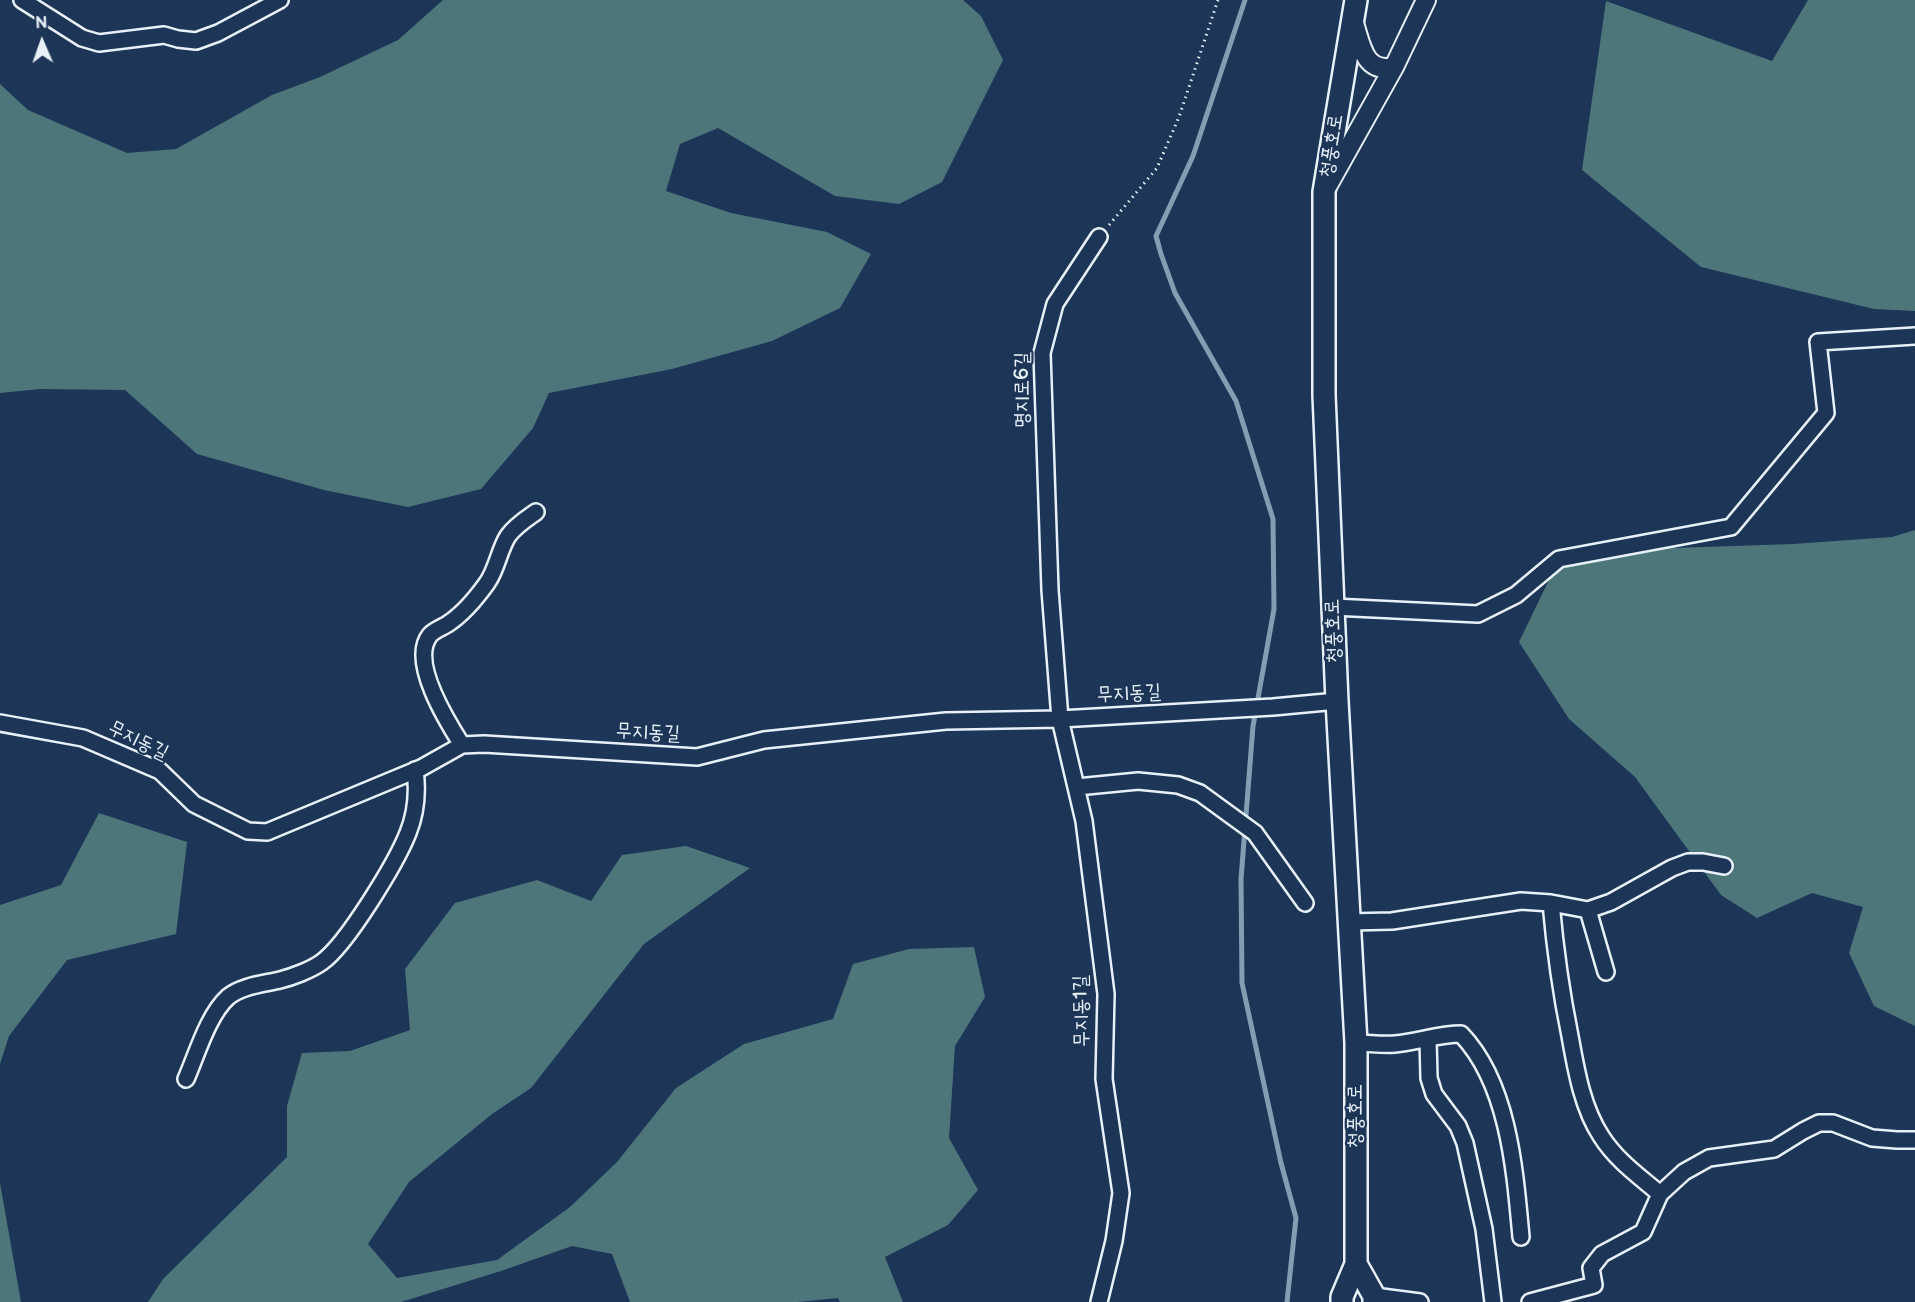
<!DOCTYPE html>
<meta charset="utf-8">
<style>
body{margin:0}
#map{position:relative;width:1915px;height:1302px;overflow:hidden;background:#1d3557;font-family:"Balsamiq Sans",sans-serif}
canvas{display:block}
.north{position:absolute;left:12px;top:12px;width:60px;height:60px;-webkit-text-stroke:4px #1d3557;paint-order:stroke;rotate:358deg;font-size:16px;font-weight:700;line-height:24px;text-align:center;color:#e8f1f8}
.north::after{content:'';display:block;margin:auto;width:21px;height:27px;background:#e8f1f8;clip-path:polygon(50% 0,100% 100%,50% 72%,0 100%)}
</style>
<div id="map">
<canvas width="1915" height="1302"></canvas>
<div class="north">N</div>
</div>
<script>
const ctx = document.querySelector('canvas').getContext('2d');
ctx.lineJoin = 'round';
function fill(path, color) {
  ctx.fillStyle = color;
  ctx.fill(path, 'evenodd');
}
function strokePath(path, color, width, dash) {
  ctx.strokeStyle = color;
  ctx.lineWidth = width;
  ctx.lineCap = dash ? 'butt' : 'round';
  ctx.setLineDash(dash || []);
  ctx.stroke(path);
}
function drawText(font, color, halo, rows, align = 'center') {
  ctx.font = font + ' "Balsamiq Sans","Poor Story",sans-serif';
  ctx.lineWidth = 4.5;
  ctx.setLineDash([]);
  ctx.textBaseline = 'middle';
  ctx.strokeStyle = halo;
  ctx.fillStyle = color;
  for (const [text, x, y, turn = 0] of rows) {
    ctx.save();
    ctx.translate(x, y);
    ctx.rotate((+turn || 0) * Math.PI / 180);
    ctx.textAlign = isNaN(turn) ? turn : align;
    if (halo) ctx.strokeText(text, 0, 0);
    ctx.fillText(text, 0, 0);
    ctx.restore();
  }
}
const green = new Path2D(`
 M443,0h520l18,16 22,44 -61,122 -43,22 -64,-8 -117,-68 -38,16 -14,47 65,22 96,19 44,22 -31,54 -68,33 -100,28 -123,24 -16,35 -52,61 -73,18 -84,-17 -127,-36 -72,-64 -85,-1 -40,4v-309l28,26 99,43 49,-4 96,-54 48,-18 78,-37z
 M1808,0h107v311l-41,-2 -173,-42 -119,-97 24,-169 166,60z
 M1915,530v496l-41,-20 -25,-53 14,-46 -51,-14 -55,25 -36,-23 -86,-118 -66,-58 -50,-77 40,-83 85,-10 149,-5 99,-7z
 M99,813l88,29 -11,92 -109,26 -58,76 -9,28v-159l61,-20z
 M686,846l64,22 -106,76 -113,144 -39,26 -83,68 -41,62 29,34 100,-18 73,-53 47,-45 59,-74 68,-44 89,-25 20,-55 56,-15 65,-2 11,50 -30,49 -6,92 29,52 -30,35 -63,32 18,45h-63l-2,-4 -40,4h-168l-18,-48 -40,-8 -71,25 -100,31h-253l15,-23 124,-122v-51l15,-53 48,-2 60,-21 -5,-61 50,-66 82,-23 54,21 31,-46z
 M0,1183l21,119h-21z`);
const stream = new Path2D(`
 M1245,0l-52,156 -37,80 5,18 14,39 61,108 37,118 1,90 -21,117 -12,153 1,104 39,180 15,55 -9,84`);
const path = new Path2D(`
 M1109,225l48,-57 22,-51 39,-117`);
const minor = new Path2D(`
 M22,0l60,38 17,5 65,-8 14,4 18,2 22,-8 62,-33
 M1333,607l145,7 38,-19 43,-36 172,-32 95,-114 -8,-71 97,-6
 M0,723l83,15 77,33 34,33 54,27 19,1 154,-64 41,-23 22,-1 213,13 67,-17 182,-19 114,-2 213,-12 64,-6
 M462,745c-14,-22 -53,-84 -32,-110 4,-5 14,-8 19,-12 15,-10 28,-26 38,-40 10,-14 12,-33 21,-47 7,-10 18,-17 28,-24
 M1077,787l61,-6 40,4 22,8 55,40 50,70
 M1588,910l23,-8 61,-34 16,-6h15l21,4
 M1349,922l43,-1 129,-20 30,2 37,7 18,62
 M1428,1039l1,39 5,16 24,32 7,17 19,86 9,73
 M1356,1043c13,0 26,2 39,1 22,-2 44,-10 66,-10 48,50 54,138 60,203
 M186,1079c11,-25 22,-64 42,-82 13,-11 35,-13 52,-17 12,-3 31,-10 42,-18 25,-18 74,-99 86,-129 8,-20 10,-41 7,-63
 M1660,1194l24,-22 25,-14 65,-9 29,-18 16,-8h14l39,15 25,2h18
 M1374,1296l46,6
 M1099,1302l15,-61 7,-48 -17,-114 2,-85 -22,-173 -24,-102 -10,-129 -8,-237 13,-49 44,-67
 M1530,1302l64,-17 -3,-17 11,-14 41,-22 17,-38c-21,-18 -44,-34 -59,-58 -19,-29 -25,-67 -31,-100 -9,-44 -15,-88 -19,-133`);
const tertiary = new Path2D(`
 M1394,67l32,-67
 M1328,185l66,-118c-31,7 -33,-24 -41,-47`);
const secondary = new Path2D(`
 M1356,1264l18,32v6
 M1342,1302v-5l14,-33v-221l-19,-342 -13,-306v-203l32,-192`);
const streetNames = [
 ["청풍호로",1332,146,-81],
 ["명지로6길",1023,390,-90],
 ["청풍호로",1334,631,-92],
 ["무지동길",1129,694,-3],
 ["무지동길",648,733,3],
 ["무지동길",138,741,26],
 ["무지동1길",1082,1011,-91],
 ["청풍호로",1356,1116,-90]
];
fill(green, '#4d767b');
strokePath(stream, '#819fb1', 5);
strokePath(minor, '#e8f1f8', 20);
strokePath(tertiary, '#e8f1f8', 22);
strokePath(secondary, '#e8f1f8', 26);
strokePath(path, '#e8f1f8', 3, [1.5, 4.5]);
strokePath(minor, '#1d3557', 15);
strokePath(tertiary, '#1d3557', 18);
strokePath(secondary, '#1d3557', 21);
drawText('20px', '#e8f1f8', '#1d3557', streetNames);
</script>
